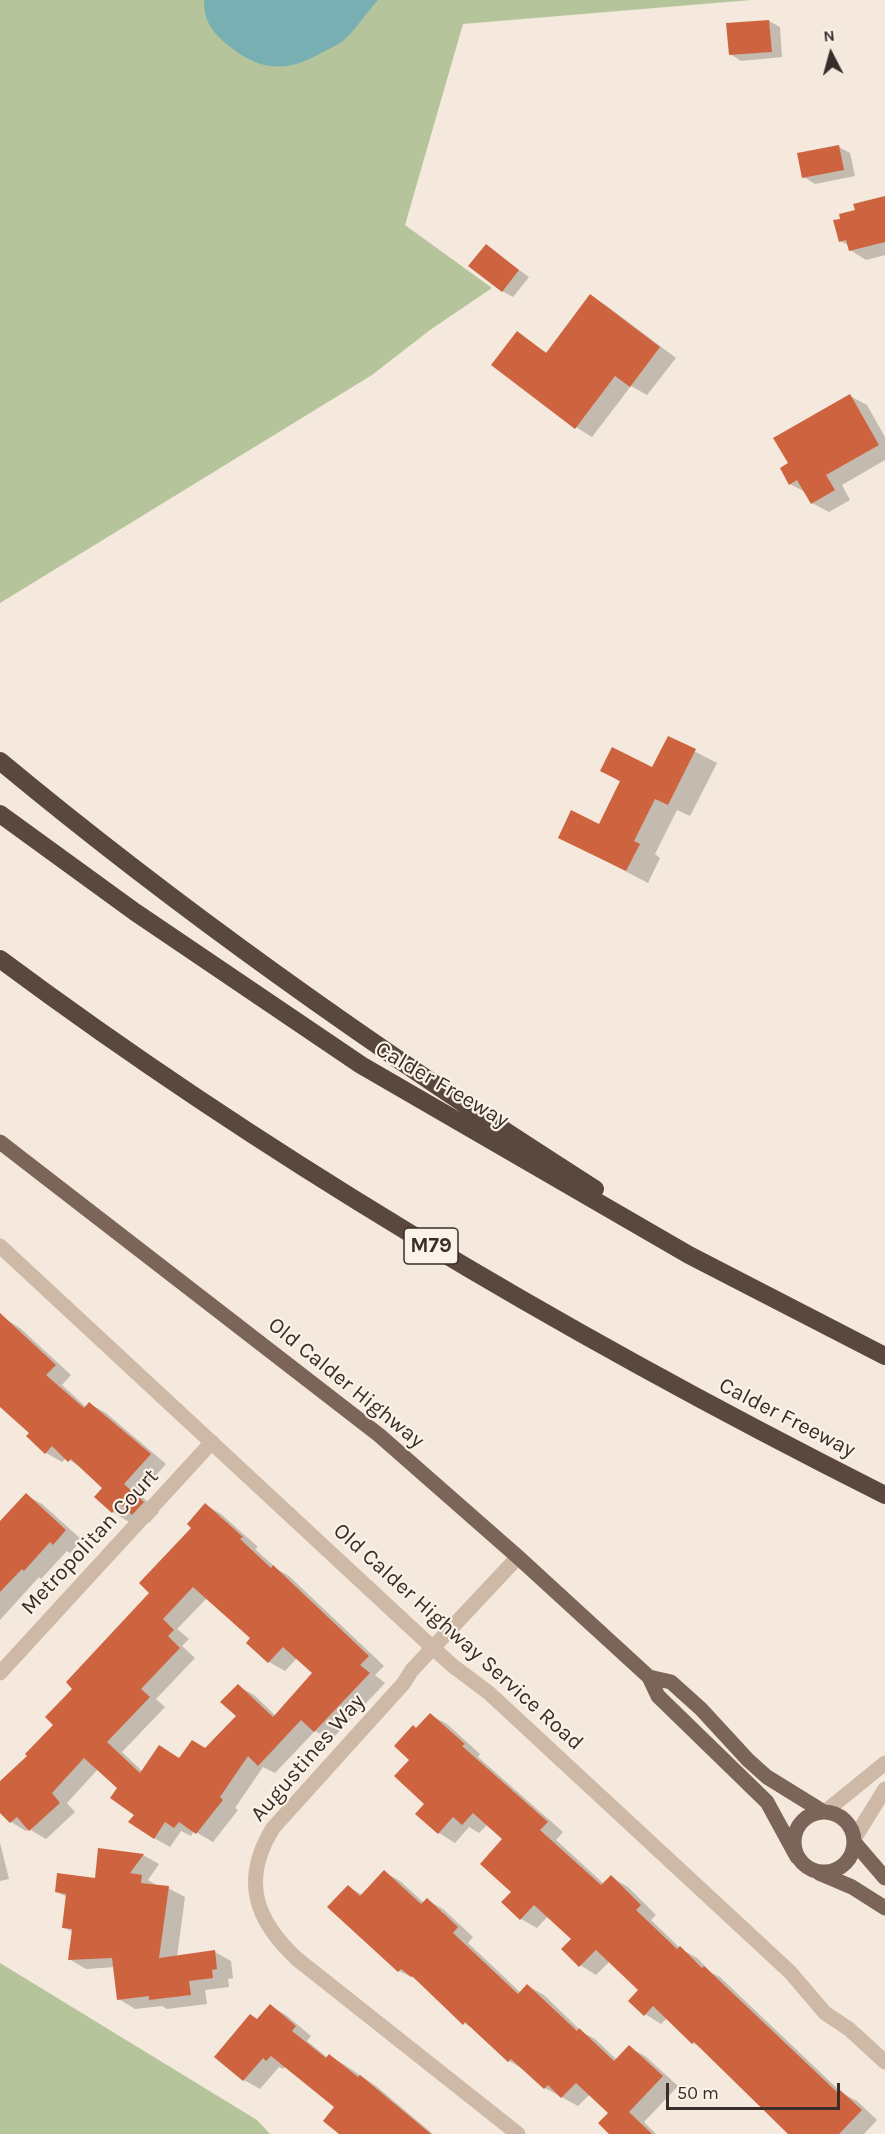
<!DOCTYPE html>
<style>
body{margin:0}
#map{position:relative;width:885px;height:2134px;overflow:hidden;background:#f4e9dc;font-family:Karla,sans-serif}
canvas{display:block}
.north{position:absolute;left:801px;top:24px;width:60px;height:60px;-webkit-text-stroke:4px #fbf3e8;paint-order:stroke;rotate:354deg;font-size:16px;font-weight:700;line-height:24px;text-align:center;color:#382d28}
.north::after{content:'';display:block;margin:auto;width:21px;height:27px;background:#382d28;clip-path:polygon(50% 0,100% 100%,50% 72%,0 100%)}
.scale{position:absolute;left:666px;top:2083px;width:174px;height:27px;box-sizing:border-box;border:3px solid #382d28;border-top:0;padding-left:8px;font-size:18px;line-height:21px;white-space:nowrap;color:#382d28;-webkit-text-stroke:4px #fbf3e8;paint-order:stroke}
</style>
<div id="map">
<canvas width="885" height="2134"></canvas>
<div class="north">N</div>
<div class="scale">50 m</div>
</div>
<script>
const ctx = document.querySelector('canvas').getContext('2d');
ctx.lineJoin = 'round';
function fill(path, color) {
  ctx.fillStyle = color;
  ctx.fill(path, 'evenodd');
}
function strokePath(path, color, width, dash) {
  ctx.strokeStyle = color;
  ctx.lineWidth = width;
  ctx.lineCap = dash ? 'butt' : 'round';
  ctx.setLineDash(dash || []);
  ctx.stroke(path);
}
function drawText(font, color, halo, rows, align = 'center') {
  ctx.font = font + ' Karla,sans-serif';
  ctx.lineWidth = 4.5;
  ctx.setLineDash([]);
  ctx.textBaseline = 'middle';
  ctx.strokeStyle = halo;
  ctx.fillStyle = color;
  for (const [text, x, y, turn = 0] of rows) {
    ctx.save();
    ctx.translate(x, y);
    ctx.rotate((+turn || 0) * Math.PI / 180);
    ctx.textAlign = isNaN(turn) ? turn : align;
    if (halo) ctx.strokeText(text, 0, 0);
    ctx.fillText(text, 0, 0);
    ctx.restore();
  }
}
const green = new Path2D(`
 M0,0h751l-288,24 -58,201 87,63 -62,42 -58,45 -372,228z
 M0,1963l257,157 13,14h-270z`);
const water = new Path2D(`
 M204,0h174c-12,13 -23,31 -36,42 -6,4 -14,7 -21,11 -35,20 -61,18 -92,-7 -17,-14 -25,-24 -25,-46z`);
const shadow = new Path2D(`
 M769,21l11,6 2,30 -41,4 -11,-7z
 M839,147l11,6 5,23 -40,8 -11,-7z
 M885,197v58l-19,5 -16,-10 -2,-5 -8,-4 2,-21z
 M486,246l43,31 -16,20 -11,-6z
 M591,296l16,10 69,52 -29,37 -16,-9 -39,51 -16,-10 -59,-94 30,20z
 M850,396l17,9 18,32v23l-43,25 8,15 -21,12 -17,-9 -5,-10 -17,-9v-20z
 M669,738l48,25 -27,53 -13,-6 -22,44 5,4 -12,25 -88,-46 39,-11 22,-44 -19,-11 51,-2z
 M0,1318h4l16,10 51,47 -9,10 24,22 4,-3 16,9 60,51 -27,30 20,18 -10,11 -14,-8 -6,7 -16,-10 -8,-25 -20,-17 -19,-12 -4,4 -16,-9 -15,-20 -31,-27z
 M26,1495l16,9 40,36 -12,13 -3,-2 -26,28 -2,-2 -39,43v-97z
 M206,1505l15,9 37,33 -3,2 22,20 12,7 95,90 -9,9 10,8 -54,57 -16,-9 -40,42 -12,-6 -28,41 3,2 -25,32 -19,-11 -3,5 -10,-5 -11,16 -16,-9 -18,-24 -17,-26 -21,-19 -31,34 8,9 -29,27 -17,-10 -3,2 -15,-9 -11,-12v-27l29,-27 26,-31 19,-37 78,-95zM207,1598l45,40 -4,5 21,19 16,9 12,-13 18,15 -39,43 -22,-21 -16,-9v30l-32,33 -63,23 -21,-20 43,-45 -9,-8 39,-41 -13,-12 7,-7 -12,-10z
 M430,1715l17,9 33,30 -2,3 85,75 -7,8 48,44 7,-7 17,10 28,28 -5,5 30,29 16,9 15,15 8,4 122,116 15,8 20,19 -13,14h-74l-88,-86 -9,-5 -26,-25 -6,6 -16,-10 -4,-24 -31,-29 -14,14 -16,-10 -6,-26 -26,-23 -11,12 -16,-9 -8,-28 -9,-52 -16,-15 -9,9 -10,-6 -14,16 -16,-10 -28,-73 6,-31z
 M0,1843l9,36 -9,2z
 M100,1850l43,5 16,9 -11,16 10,6 10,2 17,9 -8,60 38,-5 16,9 2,17 -5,1 1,8 -24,3 2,14 -40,5 -5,-3 -27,3 -16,-10 -4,-32 -29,2 -17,-10 4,-27 -10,-5 4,-30 -11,-5 40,-12z
 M384,1872l16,9 24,22 3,-3 16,9 30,28 -5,6 53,50 7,-7 16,9 38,37 13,7 22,21 12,-13 16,9 33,30 -34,36 12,12h-45l-1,-21 -20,-19 -12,12 -33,-18 -20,-18 -16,-9 -32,-30 -13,-8 -48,-44 -17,-8 -69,-64 18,-20 15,8z
 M271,2006l15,9 25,21 -4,5 21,17 1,-2 16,9 31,21 57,48h-92l-5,-27 -50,-41 -3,3 -4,-2 -19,22 -16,-9 -28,-23 42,-37z`);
const building = new Path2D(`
 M769,20l3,32 -43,3 -3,-32z
 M839,145l5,25 -42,8 -5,-25z
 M885,196v46l-36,9 -3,-11 -7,2 -6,-22 7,-1 -1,-5 16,-4 -2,-6z
 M486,244l33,26 -17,22 -34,-26z
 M590,294l70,53 -30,40 -15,-11 -40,53 -84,-64 26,-34 29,22z
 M850,394l29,51 -53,30 9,15 -24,14 -14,-24 -8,5 -9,-17 8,-5 -15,-25z
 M668,736l28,13 -28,56 -13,-6 -21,42 6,3 -14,27 -68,-33 13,-28 28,14 21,-43 -20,-10 12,-24 40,20z
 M0,1313l56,52 -10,10 38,33 5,-6 62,52 -27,30 20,18 -12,13 -12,-11 -8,9 -18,-16 8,-9 -31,-29 -3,3 -16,-16 -7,8 -19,-18 3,-3 -29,-26z
 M26,1493l40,37 -13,15 -3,-3 -26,29 -2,-2 -22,23v-71z
 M205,1503l38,34 -3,2 31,29 2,-3 96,91 -9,9 10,8 -56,59 -13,-12 -43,46 -10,-10 -28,41 3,3 -27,34 -17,-12 -5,6 -9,-6 -11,17 -26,-17 6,-7 -24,-17 7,-10 -33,-30 -32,35 8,10 -31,28 -12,-14 -7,6 -10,-10v-32l27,-25 -2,-2 28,-29 -8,-8 27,-28 -6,-7 83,-89 -10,-10 52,-55 -4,-4zM193,1587l57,51 -4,5 22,20 15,-16 29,26 -39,44 -35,-33 -18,18 16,14 -31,32 -13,-8 -13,18 -20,-13 -19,28 -33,-31 43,-45 -9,-8 39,-41 -12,-12 6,-6 -11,-11z
 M430,1713l35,31 -3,2 86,76 -8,8 61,55 10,-10 30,30 -5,5 41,39 3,-3 22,22 2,-2 134,127 2,-3 22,20 -23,24h-51l-94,-92 -2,2 -39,-38 -9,10 -16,-15 10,-11 -42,-40 -17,17 -18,-18 10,-10 -37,-34 -14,15 -19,-18 10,-10 -31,-28 22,-25 -29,-26 -11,12 -9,-8 -15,17 -23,-20 9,-10 -30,-28 15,-16 -15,-14 19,-21 3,3z
 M98,1848l46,6 -14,19 12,2 -1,8 28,3 -10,72 56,-8 2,19 -5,1 1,8 -24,3 2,14 -42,5v-4l-32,4 -5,-42 -44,2 4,-31 -10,-1 4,-34 -11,-2 2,-19 38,5z
 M384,1870l37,34 6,-6 31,29 -5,6 65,61 9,-10 50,47 2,-3 35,33 15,-16 34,31 -34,36 23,22h-43l-11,-11 10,-10 -32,-30 -15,15 -13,-13 -4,4 -33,-30 -3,3 -43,-40 -2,3 -51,-49 -1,1 -10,-8 -3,3 -71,-65 21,-22 12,11z
 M270,2004l26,22 -4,5 34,27 3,-4 29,23 2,-2 71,59h-92l-16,-13 11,-14 -63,-51 -5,5 -3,-3 -20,23 -29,-24 36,-43 7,5z`);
const minor = new Path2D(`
 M0,1246l433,402 20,18 36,27 301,279 35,41 24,16 36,33
 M0,1673l212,-231
 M826,1811l59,-48
 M854,1839l31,-50
 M518,2134l-221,-175c-42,-39 -56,-79 -24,-131l130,-144 9,-14 106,-113`);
const primary = new Path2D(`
 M0,1142l379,293 139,122 131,120 9,19 109,106 30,55
 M649,1677l22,5 30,27 47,51 19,17 55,34
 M794 1842a30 30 0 1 1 60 0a30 30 0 1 1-60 0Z
 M854,1842l31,36
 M819,1873l33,14 33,21`);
const motorway = new Path2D(`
 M0,761c188,156 389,297 595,428
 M0,814l135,98 226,153 328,190 196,101
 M0,959c277,206 577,381 885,536`);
const shields = [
 [431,1246,54]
];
const shieldNames = [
 ["M79",431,1246]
];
const streetNames = [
 ["Calder Freeway",442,1085,30],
 ["Old Calder Highway",346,1383,39],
 ["Calder Freeway",787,1418,27],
 ["Metropolitan Court",90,1542,-47],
 ["Old Calder Highway Service Road",458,1637,42],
 ["Augustines Way",308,1758,-49]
];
fill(green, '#b5c49a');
fill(water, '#78afb3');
fill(shadow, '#0003');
fill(building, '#ce643f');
strokePath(minor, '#cdb9a6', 15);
strokePath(primary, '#7b6458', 15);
strokePath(motorway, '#5a473e', 18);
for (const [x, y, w] of shields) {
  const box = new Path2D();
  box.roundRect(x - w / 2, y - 18, w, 36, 4.5);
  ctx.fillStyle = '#fbf3e8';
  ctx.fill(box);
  strokePath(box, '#382d28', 1.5);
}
drawText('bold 21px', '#382d28', null, shieldNames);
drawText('22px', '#382d28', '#fbf3e8', streetNames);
</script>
